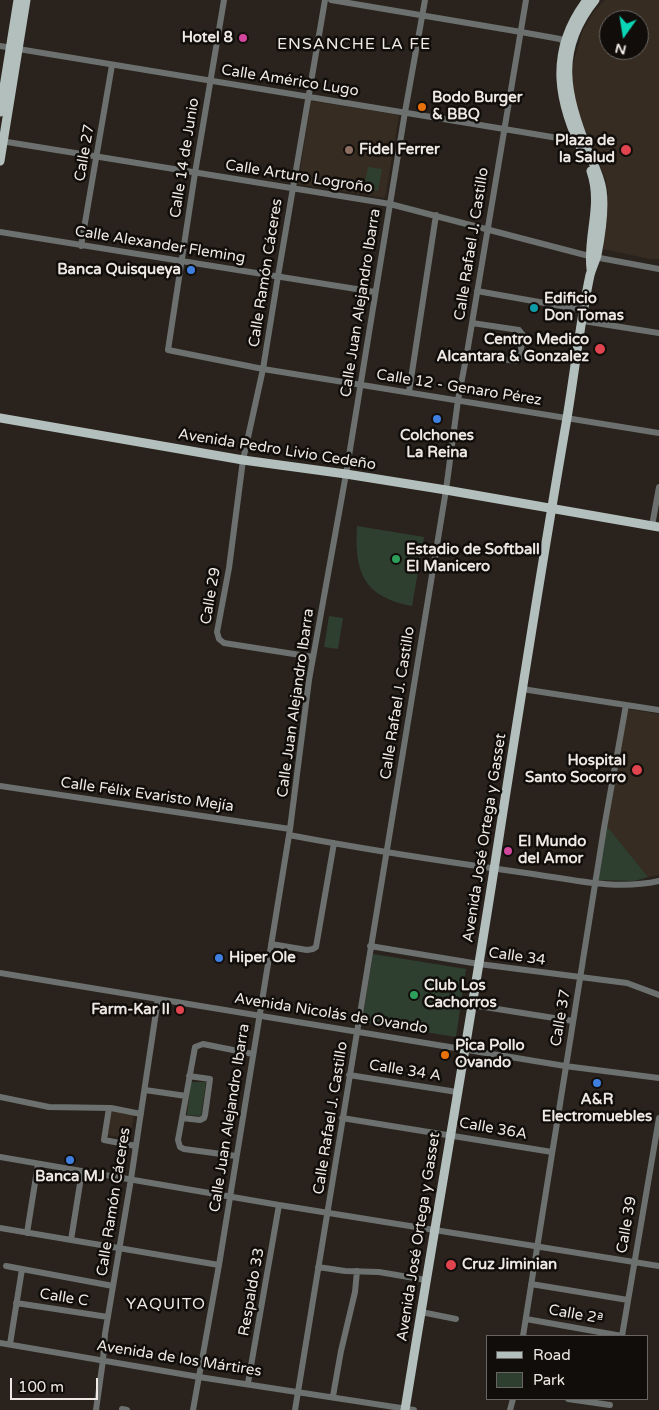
<!DOCTYPE html>
<meta charset="utf-8">
<style>
body{margin:0}
#map{position:relative;width:659px;height:1410px;overflow:hidden;background:#2a231d;font-family:"Varela Round",sans-serif}
canvas{display:block}
.legend{position:absolute;left:486px;top:1335px;width:162px;height:65px;box-sizing:border-box;background:#100d0a;border:1px solid #696562;margin:0;padding:6px 9px;list-style:none;font-size:15px;color:#eee9e5}
.legend li{display:flex;align-items:center;gap:10px;height:25px}
.legend b{width:25px;border:1px solid #696562}
.north{position:absolute;left:599px;top:10px;width:50px;height:50px;box-sizing:border-box;background:#100d0a;border:1px solid #696562;border-radius:50%;rotate:193deg;font-size:14px;font-weight:700;line-height:20px;text-align:center;color:#eee9e5}
.north::after{content:'';display:block;margin:auto;width:18px;height:22px;background:#0ad5b5;clip-path:polygon(50% 0,100% 100%,50% 72%,0 100%)}
.scale{position:absolute;left:10px;top:1378px;width:88px;height:22px;box-sizing:border-box;border:2px solid #eee9e5;border-top:0;padding-left:6px;font-size:15px;line-height:18px;white-space:nowrap;color:#eee9e5;-webkit-text-stroke:4px #100d0a;paint-order:stroke}
</style>
<div id="map">
<canvas width="659" height="1410"></canvas>
<ul class="legend">
<li><b style="height:6px;background:#b3bfbd"></b>Road</li>
<li><b style="height:14px;background:#2e3f30"></b>Park</li>
</ul>
<div class="north">N</div>
<div class="scale">100 m</div>
</div>
<script>
const ctx = document.querySelector('canvas').getContext('2d');
ctx.lineJoin = 'round';
function fill(path, color) {
  ctx.fillStyle = color;
  ctx.fill(path, 'evenodd');
}
function strokePath(path, color, width, dash) {
  ctx.strokeStyle = color;
  ctx.lineWidth = width;
  ctx.lineCap = dash ? 'butt' : 'round';
  ctx.setLineDash(dash || []);
  ctx.stroke(path);
}
function drawText(font, color, halo, rows, align = 'center') {
  ctx.font = font + ' "Varela Round",sans-serif';
  ctx.lineWidth = 5;
  ctx.setLineDash([]);
  ctx.textBaseline = 'middle';
  ctx.strokeStyle = halo;
  ctx.fillStyle = color;
  for (const [text, x, y, turn = 0] of rows) {
    ctx.save();
    ctx.translate(x, y);
    ctx.rotate((+turn || 0) * Math.PI / 180);
    ctx.textAlign = isNaN(turn) ? turn : align;
    if (halo) ctx.strokeText(text, 0, 0);
    ctx.fillText(text, 0, 0);
    ctx.restore();
  }
}
const built = new Path2D(`
 M605,0h54v259h-9l-47,-10 -2,-7 7,-49 -2,-13 -34,-81 -1,-18 2,-17 10,-34 10,-17zM609,20h30v30h-30z
 M311,101l88,14 -14,83 -87,-14z
 M626,709l33,5v161l-11,2 -42,-52z
 M111,1110l23,3 -4,26 -23,-4z`);
const green = new Path2D(`
 M368,167l14,2 -4,22 -14,-3z
 M357,526l67,11 -12,69c-48,-9 -58,-33 -55,-80z
 M329,616l14,2 -5,31 -14,-2z
 M606,825l42,52 -14,4 -38,-1z
 M373,954l93,15 -10,68 -94,-15z
 M191,1082h15l-5,34 -14,-1z`);
const minor = new Path2D(`
 M224,0l-29,173 -27,177 95,19 396,64
 M331,0l190,32 39,7 7,5
 M0,46l504,83 72,12 4,4
 M1,141l389,63 199,52 70,13
 M0,232l375,60
 M81,246l31,-181
 M477,291l107,19
 M583,321l76,12
 M467,353l48,8 3,-1 2,-3 3,-22 -4,-5 -47,-7
 M409,392l27,-177
 M652,526l7,-39
 M313,657l-89,-14 -5,-4 -2,-7 12,-64 14,-108 20,-91 15,-93 47,-276
 M522,689l137,21
 M0,786l290,43
 M289,835c79,15 158,27 237,38 44,6 89,18 133,8
 M271,944l36,6 6,-1 3,-2 18,-104
 M370,946l109,18 148,19 32,12
 M0,973l565,93 94,12
 M472,1005l101,16
 M349,1075l108,17
 M145,1090l41,6
 M0,1097l49,10 62,1 30,6
 M109,1108l-5,32 32,6
 M182,1118l18,2 4,-2 1,-3 5,-36 -21,-3
 M342,1118l210,34
 M236,1156l-52,-7 -4,-2 -2,-7 17,-93 8,-3 50,10
 M0,1157l279,48 380,61
 M0,1228l219,37
 M27,1233l11,-69
 M71,1240l11,-69
 M6,1266l107,20
 M318,1267l27,4 34,1 47,8
 M531,1284l97,16
 M16,1303l92,14
 M421,1312l35,7
 M526,1319l96,17
 M523,1336l81,-508 22,-123
 M622,1336l37,-218
 M0,1343l199,34 215,33
 M10,1344l12,-75
 M248,1383l31,-178
 M333,1396l8,-45 14,-59 2,-21
 M568,1399l42,6
 M122,1409l5,1
 M96,1410l7,-50 2,-26 26,-155 27,-180
 M193,1410l26,-145 71,-436 19,-149 37,-206 59,-362 20,-112
 M295,1410l151,-920 12,-90 9,-47 59,-353
 M510,1410l3,-11`);
const major = new Path2D(`
 M0,112l18,-112
 M586,159c-28,-55 -39,-106 1,-159
 M0,161l26,-161
 M591,269c-4,-34 12,-63 0,-98
 M0,418l243,42 103,14 100,16 213,37
 M405,1410c32,-198 67,-395 97,-592 21,-134 42,-267 65,-400 8,-48 13,-96 23,-143 2,-7 5,-13 7,-20 4,-21 8,-45 5,-65 -2,-14 -9,-27 -15,-41 -21,-55 -33,-98 8,-149`);
const markers = [
 [243,38,5,"#d1479c"],
 [422,107,5,"#e8710a"],
 [349,150,5,"#8d6e63"],
 [626,150,6,"#e0444e"],
 [191,270,5,"#3f7fe0"],
 [534,308,5,"#0f9aa8"],
 [600,349,6,"#e0444e"],
 [437,419,5,"#3f7fe0"],
 [396,559,5,"#2e9e5b"],
 [637,770,6,"#e0444e"],
 [508,851,5,"#d1479c"],
 [219,958,5,"#3f7fe0"],
 [414,995,5,"#2e9e5b"],
 [180,1010,5,"#e0444e"],
 [445,1055,5,"#e8710a"],
 [597,1083,5,"#3f7fe0"],
 [70,1160,5,"#3f7fe0"],
 [451,1265,6,"#e0444e"]
];
const poiNames = [
 ["Hotel 8",233,38,"right"],
 ["Bodo Burger",432,98],
 ["& BBQ",432,115],
 ["Plaza de",615,141,"right"],
 ["la Salud",615,158,"right"],
 ["Fidel Ferrer",359,150],
 ["Banca Quisqueya",181,270,"right"],
 ["Edificio",544,299],
 ["Don Tomas",544,316],
 ["Centro Medico",589,340,"right"],
 ["Alcantara & Gonzalez",589,357,"right"],
 ["Colchones",437,436,"center"],
 ["La Reina",437,453,"center"],
 ["Estadio de Softball",406,550],
 ["El Manicero",406,567],
 ["Hospital",626,761,"right"],
 ["Santo Socorro",626,778,"right"],
 ["El Mundo",518,842],
 ["del Amor",518,859],
 ["Hiper Ole",229,958],
 ["Club Los",424,986],
 ["Cachorros",424,1003],
 ["Farm-Kar II",170,1010,"right"],
 ["Pica Pollo",455,1046],
 ["Ovando",455,1063],
 ["A&R",597,1100,"center"],
 ["Electromuebles",597,1117,"center"],
 ["Banca MJ",70,1177,"center"],
 ["Cruz Jiminian",462,1265]
];
const streetNames = [
 ["Calle Américo Lugo",290,81,9],
 ["Calle 27",85,153,-80],
 ["Calle 14 de Junio",185,158,-81],
 ["Calle Arturo Logroño",299,177,9],
 ["Calle Rafael J. Castillo",472,244,-81],
 ["Calle Alexander Fleming",160,245,9],
 ["Calle Ramón Cáceres",266,273,-81],
 ["Calle Juan Alejandro lbarra",361,303,-81],
 ["Calle 12 - Genaro Pérez",459,388,9],
 ["Avenida Pedro Livio Cedeño",277,450,9],
 ["Calle 29",211,596,-80],
 ["Calle Juan Alejandro lbarra",296,703,-82],
 ["Calle Rafael J. Castillo",398,703,-81],
 ["Calle Félix Evaristo Mejía",147,795,8],
 ["Avenida José Ortega y Gasset",485,838,-81],
 ["Calle 34",517,957,8],
 ["Avenida Nicolás de Ovando",331,1014,9],
 ["Calle 37",561,1018,-80],
 ["Calle 34 A",405,1071,9],
 ["Calle Juan Alejandro lbarra",230,1118,-81],
 ["Calle Rafael J. Castillo",331,1118,-81],
 ["Calle 36A",493,1129,10],
 ["Calle Ramón Cáceres",114,1202,-81],
 ["Calle 39",627,1225,-80],
 ["Avenida José Ortega y Gasset",419,1237,-81],
 ["Respaldo 33",252,1292,-80],
 ["Calle C",64,1298,9],
 ["Calle 2ª",576,1315,10],
 ["Avenida de los Mártires",179,1359,9]
];
const neighbourhoodNames = [
 ["ENSANCHE LA FE",354,45],
 ["YAQUITO",166,1305]
];
fill(built, '#372c21');
fill(green, '#2e3f30');
strokePath(minor, '#6c7170', 6);
strokePath(major, '#b3bfbd', 9);
for (const [x, y, r, color] of markers) {
  const dot = new Path2D();
  dot.arc(x, y, r, 0, 2 * Math.PI);
  ctx.fillStyle = color;
  ctx.fill(dot);
  strokePath(dot, '#100d0a', 2);
}
drawText('bold 15px', '#eee9e5', '#100d0a', poiNames, 'left');
drawText('15px', '#eee9e5', '#100d0a', streetNames);
ctx.letterSpacing = '1px';
drawText('16px', '#eee9e5', '#100d0a', neighbourhoodNames);
ctx.letterSpacing = '0px';
</script>
